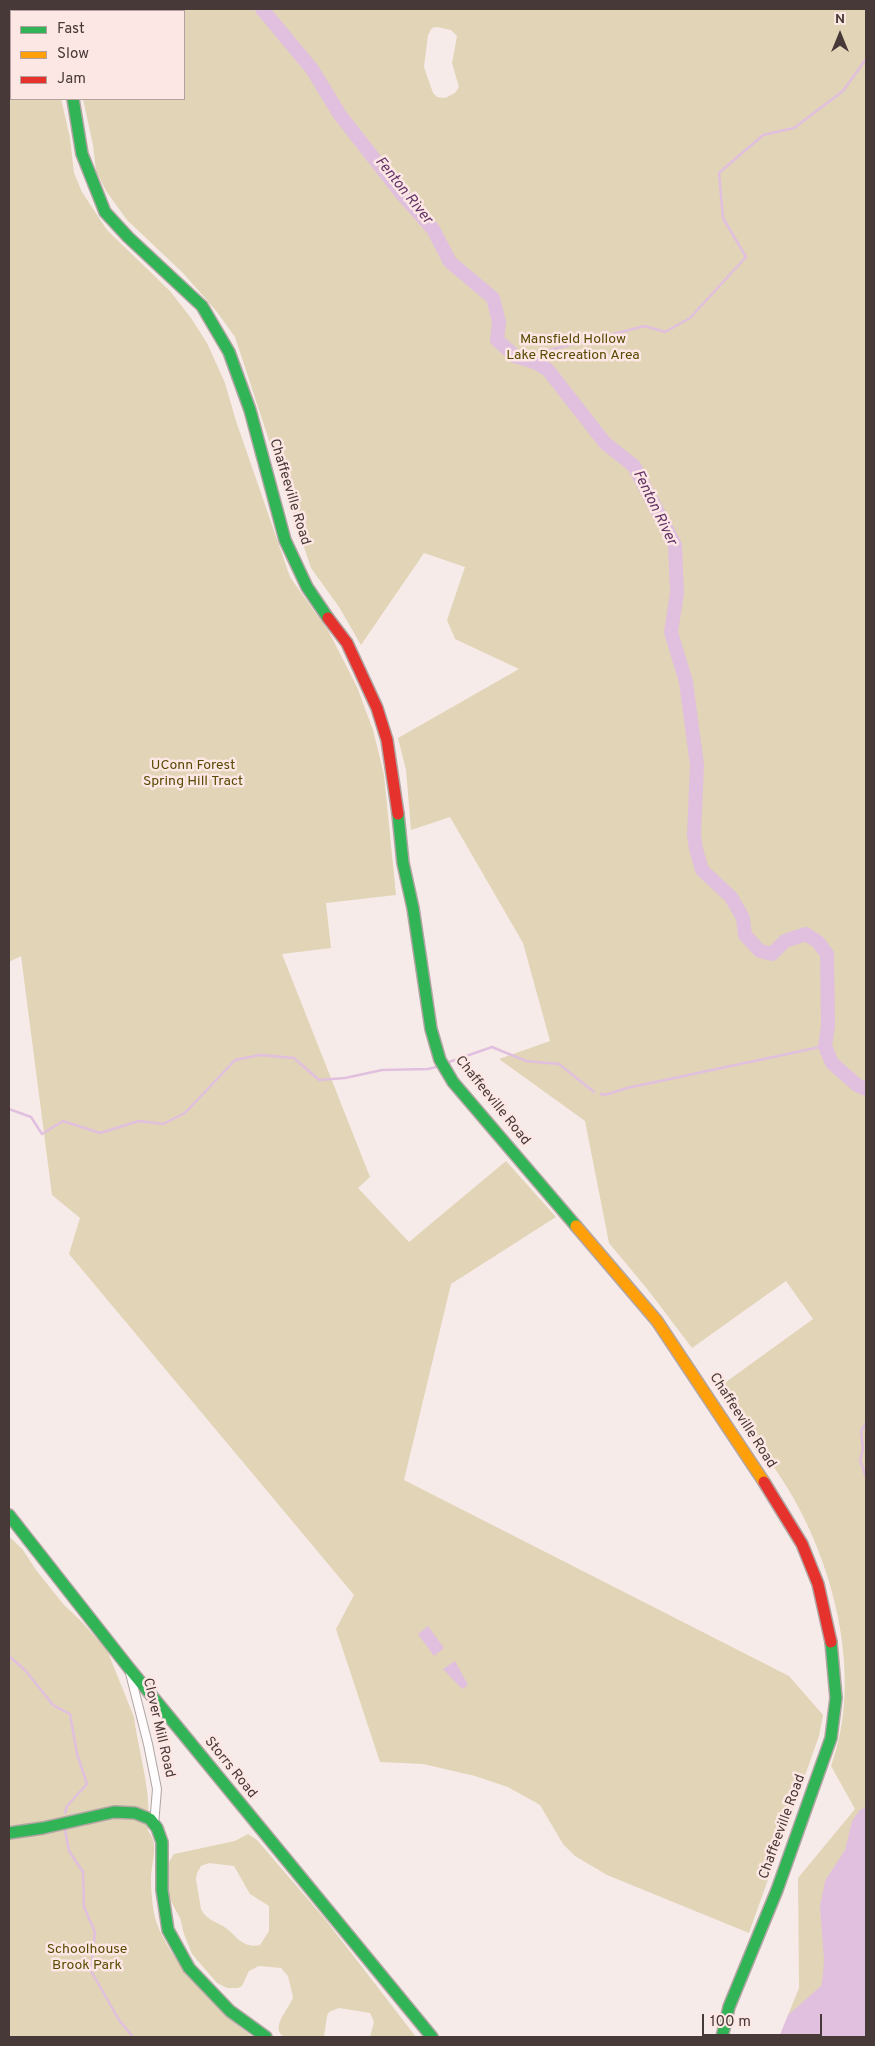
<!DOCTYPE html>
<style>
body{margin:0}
#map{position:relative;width:875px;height:2046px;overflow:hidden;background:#f7ebea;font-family:Overpass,sans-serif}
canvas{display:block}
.frame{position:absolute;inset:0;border:10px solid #473937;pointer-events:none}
.legend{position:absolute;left:10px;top:10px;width:175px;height:90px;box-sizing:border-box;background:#fde7e4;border:1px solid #b4a19f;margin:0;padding:6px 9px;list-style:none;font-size:15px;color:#473937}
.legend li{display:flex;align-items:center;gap:10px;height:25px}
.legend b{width:25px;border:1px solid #b4a19f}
.north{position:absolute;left:815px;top:10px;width:50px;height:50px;-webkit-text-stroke:4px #fde7e4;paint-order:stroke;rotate:0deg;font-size:14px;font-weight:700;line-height:20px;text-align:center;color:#473937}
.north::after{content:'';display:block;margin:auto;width:18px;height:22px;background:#473937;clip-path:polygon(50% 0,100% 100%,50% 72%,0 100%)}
.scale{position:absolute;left:702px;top:2014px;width:120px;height:22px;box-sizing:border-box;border:2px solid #473937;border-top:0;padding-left:6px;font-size:15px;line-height:18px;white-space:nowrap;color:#473937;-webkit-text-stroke:4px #fde7e4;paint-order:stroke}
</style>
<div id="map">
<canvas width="875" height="2046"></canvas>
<div class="frame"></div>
<ul class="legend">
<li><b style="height:6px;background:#30b455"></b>Fast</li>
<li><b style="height:6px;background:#ff9f0a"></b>Slow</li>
<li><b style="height:6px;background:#e5322d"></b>Jam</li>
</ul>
<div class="north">N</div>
<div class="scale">100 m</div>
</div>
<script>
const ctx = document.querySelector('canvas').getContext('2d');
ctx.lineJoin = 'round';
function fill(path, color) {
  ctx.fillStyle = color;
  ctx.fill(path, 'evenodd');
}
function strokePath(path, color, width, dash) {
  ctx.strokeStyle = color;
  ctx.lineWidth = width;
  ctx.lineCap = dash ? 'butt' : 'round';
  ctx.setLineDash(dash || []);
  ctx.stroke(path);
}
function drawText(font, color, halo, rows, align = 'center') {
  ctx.font = font + ' Overpass,sans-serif';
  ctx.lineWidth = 5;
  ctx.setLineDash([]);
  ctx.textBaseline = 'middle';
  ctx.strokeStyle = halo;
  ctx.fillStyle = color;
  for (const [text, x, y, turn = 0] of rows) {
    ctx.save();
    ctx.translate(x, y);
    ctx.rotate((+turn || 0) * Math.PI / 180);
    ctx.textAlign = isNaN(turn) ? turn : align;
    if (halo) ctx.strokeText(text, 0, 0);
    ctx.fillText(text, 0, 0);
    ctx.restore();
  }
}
const green = new Path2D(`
 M42,9h824v2028h-83l5,-22 11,-27 -1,-110 57,-69 -24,-43c33,-89 3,-204 -46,-282 -12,-20 -27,-37 -40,-55 -10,-14 -18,-28 -26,-42l94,-68 -27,-38 -94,67 -44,-58 -39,-47 -24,-122 -86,-62 51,-18 -27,-98 -73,-126 -39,13 -5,-60 -8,-32 121,-69 -64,-30 -8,-19 18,-53 -41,-14 -63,92 -22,-38 -28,-39 -76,-231 -18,-25 -34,-39 -56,-53 -21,-29 -10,-20 -3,-26 -10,-46h101v-88h-141zM437,27l14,3 6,6 -5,27 7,24 -4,6 -10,5 -8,-1 -4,-4 -9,-26 4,-32 4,-7z
 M9,40h2v59h50l9,39 4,35 8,19 25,38 63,61 21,27 16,25 18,40 11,38 54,156 39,55 28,55 16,43 11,45 12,120 -70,8 5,45 -49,6 88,223 -12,11 51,54 97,-81 50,56 -105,67 -47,196 385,196 34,39 -4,21 -70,197 -142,-58 -32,-19 -12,-12 -23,-39 -32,-18 -33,-11 -52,-12 -43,-2 -44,-133 18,-34 -285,-341 11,-36 -28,-23 -31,-239 -12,6z
 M9,1536l14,14 13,20 28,35 17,16 26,29 27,67c3,24 10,49 13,74 2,13 1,27 1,40 12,13 3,32 3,48 0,10 1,23 3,34 8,41 65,100 99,124h-244z
 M248,1834l9,6 68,79 91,118h-46l4,-15 -4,-9 -31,-5 -10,4 -2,4 -3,21h-39c-17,-8 5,-29 8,-40l-5,-21 -7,-8 -22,-2 -10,5 -7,15 -4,2h-11l-10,-5 -25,-29 -8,-20 -4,-16 -13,-24v-29l7,-11 61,-13zM209,1863l25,3 16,28 19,12v25l-9,14c-19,4 -24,-11 -37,-19 -9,-5 -17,-7 -22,-17l-5,-30 1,-6 4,-7z`);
const water = new Path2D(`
 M428,1626l16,22 -10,8 -16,-22z
 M455,1661l13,24 -6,4 -19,-20z
 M866,1807v230h-87l9,-22 33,-29 2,-11 1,-16 -4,-53 5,-25 20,-31 7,-29 8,-11z`);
const stream = new Path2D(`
 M537,363l9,-12 99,-25 20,6 25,-14 56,-61 -23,-39 -4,-45 44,-38 31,-7 49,-37 23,-32
 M449,1062l43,-15 34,14 33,3 35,28
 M601,1094l4,1 22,-7 198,-42
 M9,1109l22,8 11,17 21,-13 37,12 39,-12 24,3 22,-11 50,-53 25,-5 34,3 25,22 26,-2 37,-8 46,-1 8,-2
 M866,1423l-5,8 2,18 -3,11 6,17
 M9,1656l17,15 27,34 17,9 7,40 10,30 -20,22 -2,7
 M65,1830l4,21 14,21 1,35 11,25 -4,39 28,49 14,17`);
const river = new Path2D(`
 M262,9l50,60 28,46 61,78 32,36 17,33 43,36 6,24 -2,18 18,16 22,7 11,7 57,73 29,23 41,79 2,48 -6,39 15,50 11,83 -3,70 2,14 6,21 29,27 12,21 2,17 15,16 12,3 13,-13 21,-7 12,8 9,12 1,72 -3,20 7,17 25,22 9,4`);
const street = new Path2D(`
 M35,9l1,2
 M130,1673l18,71 9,45 -3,36`);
const fast = new Path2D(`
 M73,99l9,55 23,58 23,25 74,69 27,46 21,58 35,130 22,47 21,31
 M398,814l5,49 10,45 18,121 9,31 13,22 123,144
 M9,1515l120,153 303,369
 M9,1833l34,-5 71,-16 21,1 15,6 7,9 5,14v48l6,40 21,38 41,43 36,26
 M722,2037l7,-30 48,-117 54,-152 5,-40 -5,-56`);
const slow = new Path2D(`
 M576,1226l81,95 107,161`);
const jam = new Path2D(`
 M328,618l19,25 30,65 10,32 11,74
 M764,1482l38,62 16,40 13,58`);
const parkNames = [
 ["Mansfield Hollow",573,340],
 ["Lake Recreation Area",573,356],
 ["UConn Forest",193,766],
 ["Spring Hill Tract",193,782],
 ["Schoolhouse",87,1950],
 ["Brook Park",87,1966]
];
const streetNames = [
 ["Chaffeeville Road",289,492,73],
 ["Chaffeeville Road",492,1101,51],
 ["Chaffeeville Road",742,1421,57],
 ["Clover Mill Road",158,1728,77],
 ["Storrs Road",230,1768,51],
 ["Chaffeeville Road",783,1827,-70]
];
const waterNames = [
 ["Fenton River",403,191,51],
 ["Fenton River",654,508,64]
];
fill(green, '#e2d4b6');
fill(water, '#e0c0de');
strokePath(stream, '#e0c0de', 2.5);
strokePath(river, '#e0c0de', 14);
strokePath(street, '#b1a5a4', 10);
strokePath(fast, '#b1a5a4', 14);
strokePath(slow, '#b1a5a4', 14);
strokePath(jam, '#b1a5a4', 14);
strokePath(street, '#fefcfc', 8);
strokePath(fast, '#30b455', 11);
strokePath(slow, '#ff9f0a', 11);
strokePath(jam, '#e5322d', 11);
drawText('14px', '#594a02', '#fde7e4', parkNames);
drawText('14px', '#473937', '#fde7e4', streetNames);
drawText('italic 15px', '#633267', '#fde7e4', waterNames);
</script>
